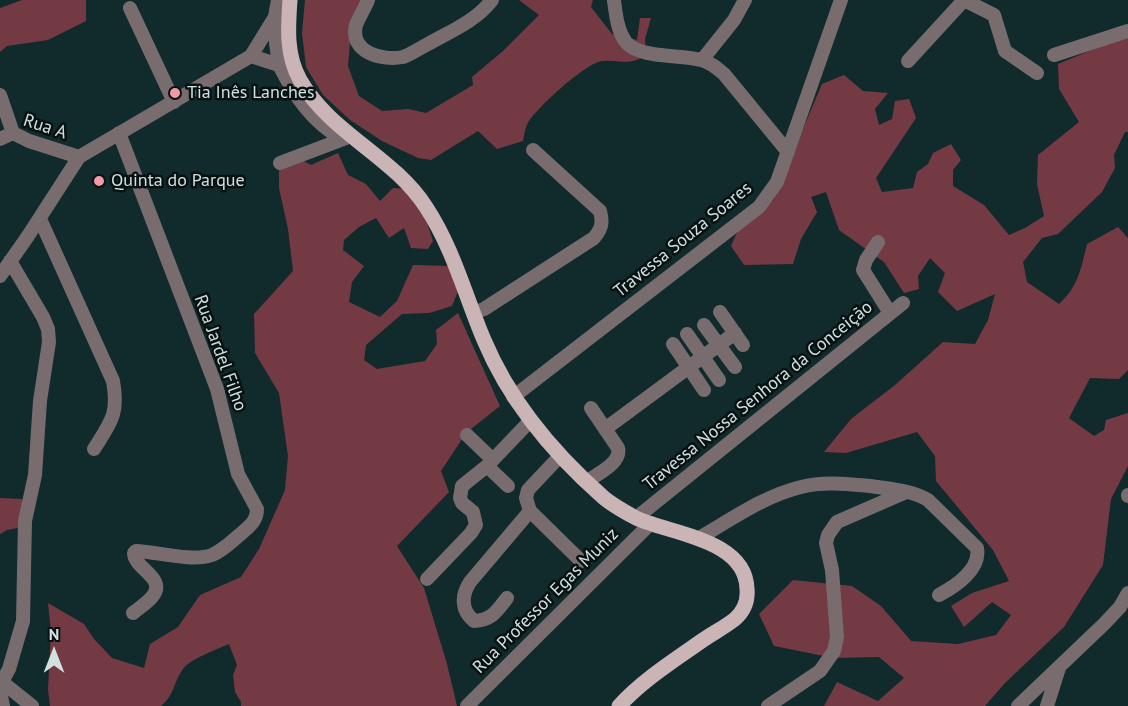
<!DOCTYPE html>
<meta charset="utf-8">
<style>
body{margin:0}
#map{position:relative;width:1128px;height:706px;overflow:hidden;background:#112a2b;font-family:"PT Sans",sans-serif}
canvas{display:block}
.north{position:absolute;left:24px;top:622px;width:60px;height:60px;-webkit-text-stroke:4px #071111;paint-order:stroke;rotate:0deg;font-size:16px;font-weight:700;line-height:24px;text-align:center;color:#d1e0e0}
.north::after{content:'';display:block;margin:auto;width:21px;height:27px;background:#d1e0e0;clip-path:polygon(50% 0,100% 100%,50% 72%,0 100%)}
</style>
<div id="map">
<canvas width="1128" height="706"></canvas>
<div class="north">N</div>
</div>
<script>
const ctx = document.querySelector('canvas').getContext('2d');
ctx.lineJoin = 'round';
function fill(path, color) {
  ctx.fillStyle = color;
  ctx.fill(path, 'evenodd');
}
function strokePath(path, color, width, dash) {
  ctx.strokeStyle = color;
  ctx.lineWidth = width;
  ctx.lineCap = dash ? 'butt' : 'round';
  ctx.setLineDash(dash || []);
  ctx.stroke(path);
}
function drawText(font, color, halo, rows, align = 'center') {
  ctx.font = font + ' "PT Sans",sans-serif';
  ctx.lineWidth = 5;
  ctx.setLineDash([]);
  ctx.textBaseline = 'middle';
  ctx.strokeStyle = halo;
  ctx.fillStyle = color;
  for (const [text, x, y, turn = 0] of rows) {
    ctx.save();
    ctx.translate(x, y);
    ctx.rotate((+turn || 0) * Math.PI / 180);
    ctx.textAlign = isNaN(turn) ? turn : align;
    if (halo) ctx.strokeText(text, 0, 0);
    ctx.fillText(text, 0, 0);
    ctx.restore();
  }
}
const green = new Path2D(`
 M22,0h64v21l-38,19 -41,6 -7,6v-44z
 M305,0h61l-15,32 -3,34 11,30 23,15 26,-2 18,4 47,-28 -1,-8 31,-26 36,-36 -20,-15h74l-2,7 21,27 25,6 3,-22h11l-6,21 1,16c-18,12 -25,4 -44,6 -15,1 -67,48 -74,62 -3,5 -4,12 -5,18l-26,8 -19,-18 -47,29 -13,-2 -36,-17 -32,-21 -27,-25 -17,-28 -4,-34z
 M1128,35v97h-3l-11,23 1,13 -13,24 -44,42 -16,4 -19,24 4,20 32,22c19,-17 22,-35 28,-60l31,-17 10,11v132l-9,9 -29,-1 -21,40 25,18 10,-6 2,-10 22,-7v53l-17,33 -8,66 -39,62 -59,56 -20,23h-161l13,-24 41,19 26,-23 -25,-21 -45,1 -60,-12 -15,-32 34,-34 59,6 29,20 30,35 47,3 38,-9 15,-20 -19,-13 -28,25 -13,-21 21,-13 37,-12 -16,-31 -57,-69 -1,-25 -18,-24 -71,21 -22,-1 27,-33 44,-34 48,-43 32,2 13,-24 7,-26 -38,17 -19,-19 7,-19 -15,-15 -12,18 1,13 -15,4 -20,-31 -45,-32 -13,-38 -15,5 6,15 -16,27 -8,25 -49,1 -13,-19 7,-16 35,-30 49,-116 22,-9 19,16 25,2 -13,16 4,16 13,-6 3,-18 14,-2 7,19 -40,60 6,14 31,-4 4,-16 11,-8 5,-11 18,-9 10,16 -8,10v16l31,19 25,30 16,-7 19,-12 -7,-32 1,-29 41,-33 -20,-33 -1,-25z
 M338,153l10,22 18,9 14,17 13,-13 16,1 14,21 10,31 -5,8 -17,-1 -7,-20 -15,10 -13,-20 -17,9 -15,13 -1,10 21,16 -12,16 -3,20 31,15 17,-16 16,-36 37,1 8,25 -6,15 -23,7 -27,1 -36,31 -2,15 13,9 48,-8 12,-17 -1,-14 22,-17 42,93 -34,27 -25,38 8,21 -52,54 27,42 23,76 10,42h-216v-4l-6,-10 -2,-17 4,-10 -8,-21c-11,5 -39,15 -46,25 -9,12 -9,27 -22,37h-111l-2,-16 3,-59 -3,-28 36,21 10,15 18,19 32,10 6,-24 28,-17 22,-32 41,-18 18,-28 26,-59 3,-34 -9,-63 -24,-40 -1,-39 39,-43 -5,-42 -9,-41v-18l21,-11 11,6z
 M0,498l22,1 1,28 -16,3 -7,4z`);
const minor = new Path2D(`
 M368,0c-3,8 -9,17 -12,25 -7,28 27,36 47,32 9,-3 17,-9 25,-13 23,-13 48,-23 64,-44
 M614,1c2,13 3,28 11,40 13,18 55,13 76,19 9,2 16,8 23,14l64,78
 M130,8l44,94
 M275,17l1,26 3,22
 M1054,55l74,-24
 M251,56l28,9c16,31 32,56 63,74
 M702,60l32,-40 11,-20
 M908,61l56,-61 30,15 11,36 32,22
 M0,95l13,38
 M119,133l98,256 21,85 19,35c0,11 -6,16 -14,23 -10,8 -19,18 -31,23 -20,7 -54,-3 -76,-4l-2,2c0,16 34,25 18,44 -5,6 -13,11 -19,16
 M0,139l13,-6 16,8 50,16
 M280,163l66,-25
 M40,219l73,162c6,33 -2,41 -19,68
 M878,242l-12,18 -3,10 27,43
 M0,276l28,-40 51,-79 172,-101 24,-39 3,-17
 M720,312l23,33
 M473,313l11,-4 110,-71c8,-10 9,-15 6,-27l-67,-61
 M704,325l31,42
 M687,334l32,46
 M673,344l31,46
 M513,397l246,-190 18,-25 64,-182
 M605,429l130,-96
 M467,435l25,24
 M560,456l-32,34 -2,8 4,13 51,50
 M487,466l21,20
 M586,482c11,-8 36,-19 32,-34l-27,-40
 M1128,496v-1
 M636,518l267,-215
 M699,538c33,-19 65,-42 102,-51 22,-6 47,-3 69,-1 20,3 41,4 58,14l49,48c4,21 -21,38 -38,47
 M427,579l44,-46 5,-8 -3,-13 -11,-9 -2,-5 2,-12 25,-20 43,-45
 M507,598c-10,13 -15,22 -33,23 -13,-11 -13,-25 -4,-39l60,-71
 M2,682l30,24
 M3,706l-2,-10 1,-14 7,-13 14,-48 2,-100 10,-46 5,-74 9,-59 -1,-13 -5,-12 -33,-56
 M467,706l184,-183
 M768,706l52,-35 14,-20 3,-14 -5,-67 -6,-27 2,-8 9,-13 69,-30
 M1018,706l86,-82 16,-17 8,-14
 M1047,706l12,-38`);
const major = new Path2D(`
 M290,0c-2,28 -4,55 10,80 30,53 93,76 126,127 27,41 39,88 58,133 26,62 69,113 119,157 9,8 22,15 33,21 34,16 110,21 111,71 1,11 -3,22 -12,30 -10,8 -22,14 -32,21 -30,21 -60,40 -84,66`);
const markers = [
 [175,93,6,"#f49aa6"],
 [99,181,6,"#f49aa6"]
];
const poiNames = [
 ["Tia Inês Lanches",187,93],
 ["Quinta do Parque",111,181]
];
const streetNames = [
 ["Rua A",45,127,18],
 ["Travessa Souza Soares",683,240,-39],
 ["Rua Jardel Filho",220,353,70],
 ["Travessa Nossa Senhora da Conceição",758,396,-39],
 ["Rua Professor Egas Muniz",546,601,-45]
];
fill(green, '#743a43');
strokePath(minor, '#786c6e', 14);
strokePath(major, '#cbb4b6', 15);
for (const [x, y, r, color] of markers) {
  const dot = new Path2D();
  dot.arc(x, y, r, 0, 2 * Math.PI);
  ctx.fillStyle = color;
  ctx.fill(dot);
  strokePath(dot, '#071111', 2);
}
drawText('18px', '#d1e0e0', '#071111', poiNames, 'left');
drawText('18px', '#d1e0e0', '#071111', streetNames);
</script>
